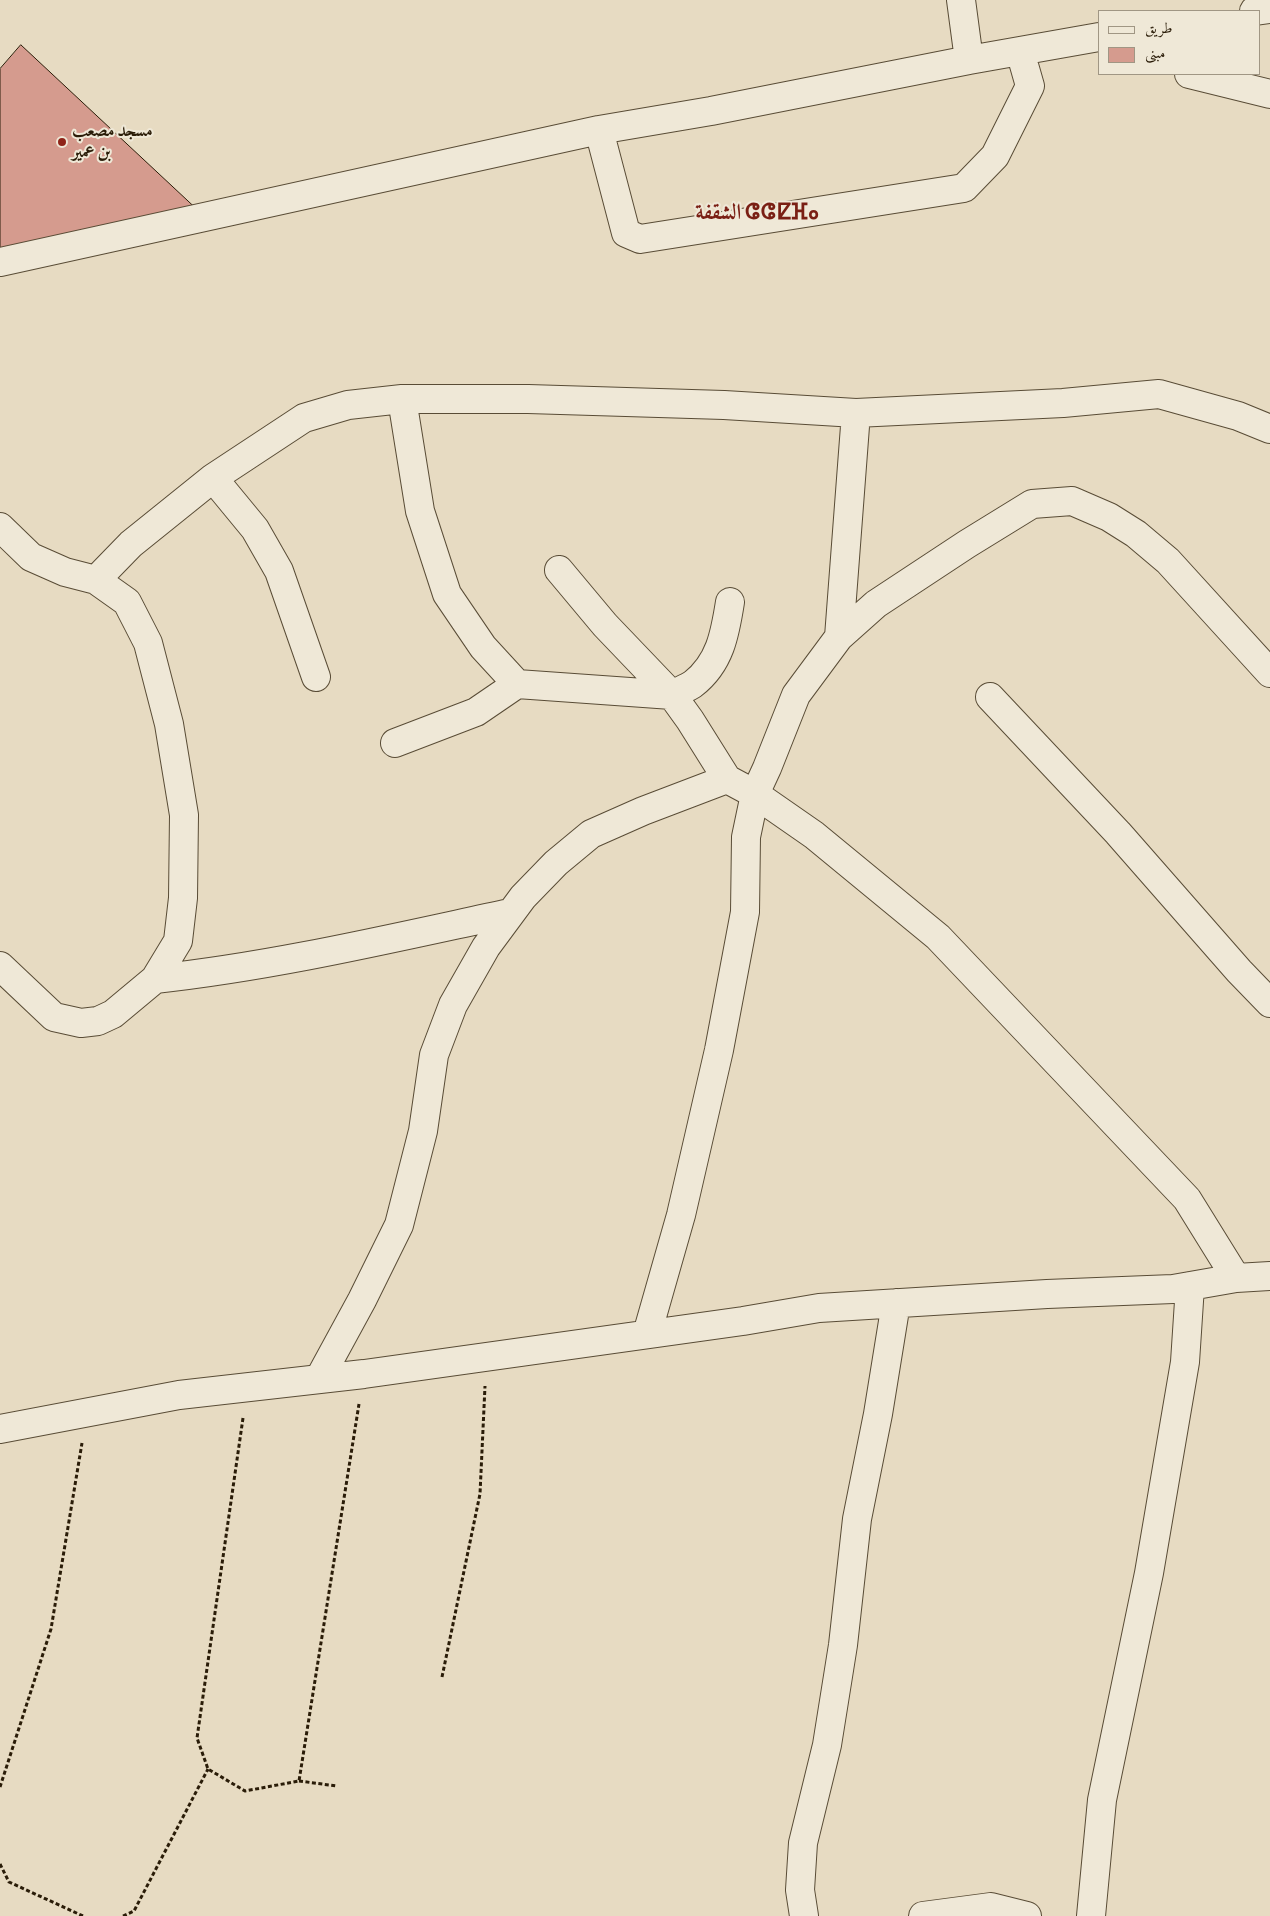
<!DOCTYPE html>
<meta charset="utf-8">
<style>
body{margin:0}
#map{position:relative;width:1270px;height:1916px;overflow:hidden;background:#e7dbc2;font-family:"Libre Bodoni",Amiri,serif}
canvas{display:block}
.legend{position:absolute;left:1098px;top:10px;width:162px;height:65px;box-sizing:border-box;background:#efe8d7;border:1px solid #a09684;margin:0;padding:6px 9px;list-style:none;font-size:15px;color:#2a1c08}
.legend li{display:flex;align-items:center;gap:10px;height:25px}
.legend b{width:25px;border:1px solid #a09684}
</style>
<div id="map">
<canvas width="1270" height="1916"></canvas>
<ul class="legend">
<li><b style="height:6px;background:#efe8d7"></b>طريق</li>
<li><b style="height:14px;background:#d59b8e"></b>مبنى</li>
</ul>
</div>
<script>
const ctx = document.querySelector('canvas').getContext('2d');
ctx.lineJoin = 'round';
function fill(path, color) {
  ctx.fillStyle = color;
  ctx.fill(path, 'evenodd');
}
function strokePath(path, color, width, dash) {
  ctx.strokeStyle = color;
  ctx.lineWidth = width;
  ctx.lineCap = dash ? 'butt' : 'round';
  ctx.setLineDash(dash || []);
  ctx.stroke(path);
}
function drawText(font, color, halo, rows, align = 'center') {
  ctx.font = font + ' "Libre Bodoni",Amiri,"Noto Sans Tifinagh",serif';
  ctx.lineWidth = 4;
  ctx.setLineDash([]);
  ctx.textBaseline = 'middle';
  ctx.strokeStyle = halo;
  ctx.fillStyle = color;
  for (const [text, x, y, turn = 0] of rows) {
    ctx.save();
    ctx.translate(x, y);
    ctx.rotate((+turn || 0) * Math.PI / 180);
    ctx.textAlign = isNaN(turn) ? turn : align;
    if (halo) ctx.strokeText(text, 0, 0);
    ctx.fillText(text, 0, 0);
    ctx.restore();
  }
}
const building = new Path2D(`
 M21,45l182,170 -203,34v-180z`);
const path = new Path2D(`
 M243,1418l-46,320 11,31 37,22 54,-10 60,-377
 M442,1677l38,-183 5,-108
 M299,1781l38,5
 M0,1787l51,-158 31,-186
 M0,1864l9,18 74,34
 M123,1916l11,-5 74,-142`);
const minor = new Path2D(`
 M961,0l8,60 130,-23
 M1254,11l16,-2
 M1189,74l81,20
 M599,130l27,103 14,6 324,-51 31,-32 35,-70 -10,-35
 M0,262l599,-132 112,-19 258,-51
 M402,399h126l196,6 132,8 207,-10 96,-9 79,22 32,13
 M213,478l42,51 24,42 37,106
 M0,527l31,30 34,15 31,8 31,22 21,41 21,81 15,91 -1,83 -5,43 -23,38 -42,35 -15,7 -17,2 -27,-6 -54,-51
 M559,570l46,55 67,70c7,-4 15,-7 21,-11 27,-21 32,-50 37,-82
 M96,580l35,-36 82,-66 91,-60 44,-13 54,-6 18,112 27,83 36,53 34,37 155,11 18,25 37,59 28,15 59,41 124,102 249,262 49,79
 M839,637l17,-224
 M990,697l128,136 121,138 31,32
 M395,743l81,-31 41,-28
 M155,979c120,-13 238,-41 355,-66
 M647,1334l34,-119 38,-165 26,-138 1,-75 9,-43 12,-26 29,-73 43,-58 37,-33 91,-60 65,-40 40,-3 37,16 27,17 32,27 102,112
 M319,1379l43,-79 37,-75 24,-94 11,-76 19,-50 33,-58 37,-50 33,-34 35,-29 52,-23 84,-32
 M0,1429l179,-34 185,-21 379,-53 76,-13 228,-14 126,-5 63,-11 34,-2
 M804,1916l-4,-26 3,-47 24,-98 16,-100 14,-126 21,-105 18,-111
 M923,1916l68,-9 36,9
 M1091,1916l11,-116 47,-227 36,-211 5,-76`);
const markers = [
 [62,142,5,"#8f2418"]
];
const poiNames = [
 ["مسجد مصعب",72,132],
 ["بن عمير",72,153]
];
const districtNames = [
 ["الشقفة ⵛⵛⵇⴼⴰ",757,214]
];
fill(building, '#d59b8e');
strokePath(building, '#2a1c08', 1);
strokePath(minor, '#594c36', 30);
strokePath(path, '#2a1c08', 3, [4, 2.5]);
strokePath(minor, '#efe8d7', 28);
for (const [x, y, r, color] of markers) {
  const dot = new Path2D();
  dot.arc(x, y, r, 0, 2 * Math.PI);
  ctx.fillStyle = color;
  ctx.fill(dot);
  strokePath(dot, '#efe8d7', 2);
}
drawText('bold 18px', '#2a1c08', '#efe8d7', poiNames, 'left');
drawText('bold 22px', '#7a1f14', '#efe8d7', districtNames);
</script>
